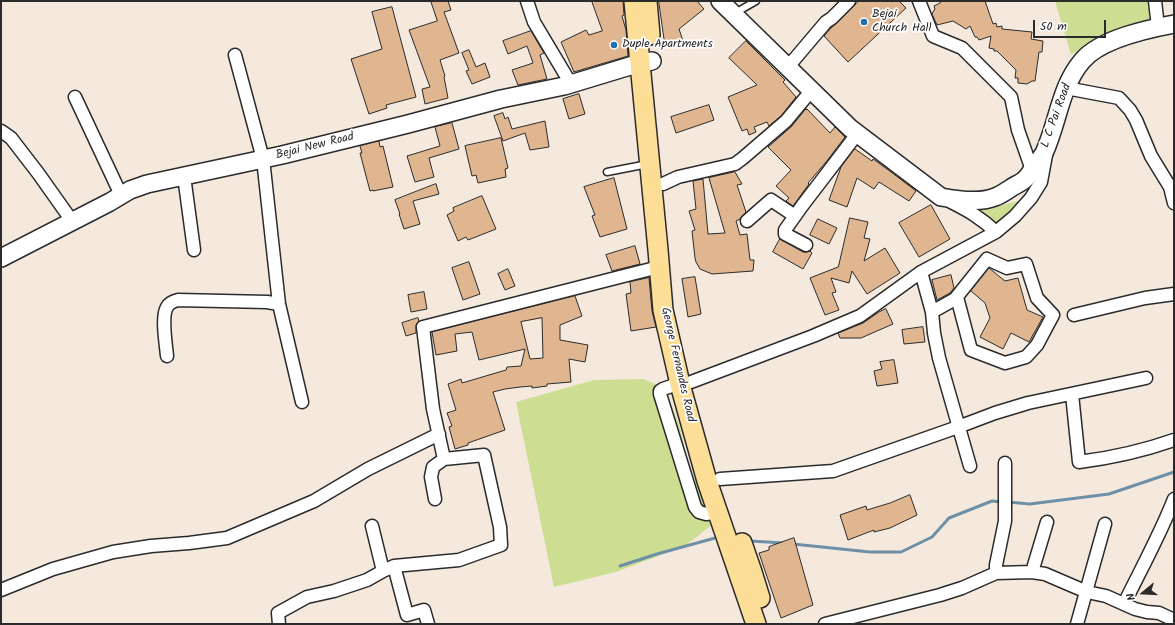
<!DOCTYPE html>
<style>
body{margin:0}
#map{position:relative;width:1175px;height:625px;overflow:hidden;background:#f5e9de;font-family:Kalam,sans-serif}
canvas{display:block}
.frame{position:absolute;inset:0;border:2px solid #2b2b2b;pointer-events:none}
.north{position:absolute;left:1123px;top:573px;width:40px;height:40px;-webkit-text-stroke:3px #fff;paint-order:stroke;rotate:252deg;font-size:11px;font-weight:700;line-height:16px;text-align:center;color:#2b2b2b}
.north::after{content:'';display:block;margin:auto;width:14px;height:18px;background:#2b2b2b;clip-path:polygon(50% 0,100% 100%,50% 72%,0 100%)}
.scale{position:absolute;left:1033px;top:20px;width:73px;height:18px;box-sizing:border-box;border:2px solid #2b2b2b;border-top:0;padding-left:5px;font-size:12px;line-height:14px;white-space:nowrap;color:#2b2b2b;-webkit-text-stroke:3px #fff;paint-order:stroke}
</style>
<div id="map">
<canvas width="1175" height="625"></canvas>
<div class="frame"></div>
<div class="north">N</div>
<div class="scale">50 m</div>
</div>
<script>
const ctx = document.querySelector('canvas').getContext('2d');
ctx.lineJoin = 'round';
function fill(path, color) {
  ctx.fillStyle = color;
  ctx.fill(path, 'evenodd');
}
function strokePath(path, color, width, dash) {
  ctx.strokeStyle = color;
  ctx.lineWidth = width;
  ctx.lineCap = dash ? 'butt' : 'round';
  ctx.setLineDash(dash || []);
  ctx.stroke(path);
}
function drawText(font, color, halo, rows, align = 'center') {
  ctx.font = font + ' Kalam,sans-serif';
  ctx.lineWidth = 3.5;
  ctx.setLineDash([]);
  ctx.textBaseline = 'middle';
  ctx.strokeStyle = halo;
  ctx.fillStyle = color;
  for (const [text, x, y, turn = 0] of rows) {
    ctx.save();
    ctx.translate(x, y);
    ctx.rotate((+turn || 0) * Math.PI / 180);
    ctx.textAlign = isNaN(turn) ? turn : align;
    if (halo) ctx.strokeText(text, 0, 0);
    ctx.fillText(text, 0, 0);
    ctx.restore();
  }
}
const green = new Path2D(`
 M1055,1h95l1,19 -49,15 -31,20z
 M1022,200l-23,26 -23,-14z
 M643,379l22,9 15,39 8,37 25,60 -28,22 -69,26 -62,15 -38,-185 78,-22z`);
const stream = new Path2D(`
 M1008,502l22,2 79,-10 65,-22
 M750,541l34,2
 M793,544l77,8h31l31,-15 17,-19 43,-17 10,1
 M620,566l37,-12 58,-16`);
const building = new Path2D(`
 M431,1h17l3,9 -7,2 15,41 -19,7 5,16 -1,1 4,21 -23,6 -3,-15 8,-2 -21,-57 28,-9z
 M592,1h31l1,14 -2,1 4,14 2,26 -54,16 -13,-30 25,-12 3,5 13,-4z
 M659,1h38l7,8 -25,20 4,12 -18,2z
 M859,1h40l7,7 -58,54 -24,-26 7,-8 6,-5z
 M940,1h45l8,23 3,-1 1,4 5,-1v3l30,3 -1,7 12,2 -1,11h-3l-4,29h-3l-5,3 -9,-1v-5h-3l1,-8 -19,-19h-3v-2l-5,-1 2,-12 -12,4 -2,-3h-2l-5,-11 -4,3 -13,-8 -16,4 -5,-11 1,-2 2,-3 -1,-3 6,-3z
 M392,7l24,90 -30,8 1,3 -18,6 -18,-55 31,-10 -10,-37z
 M531,31l13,22 -4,2 7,24 -29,6 -6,-15 21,-7 -6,-17 -19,8 -5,-13z
 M746,41l39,39 -2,2 13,15 -15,19 -12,10 -2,-4 -13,5 2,5 -7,3 -2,-6 -5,2 -14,-34 29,-12 -28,-27z
 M469,50l7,17 9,-4 5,14 -18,7 -6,-13 3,-1 -7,-17z
 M579,94l6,20 -16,5 -6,-20z
 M709,105l5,15 -38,13 -5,-16z
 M806,109v1l1,-1 23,24 5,-6 10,10 -19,25 -18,21 1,1 -16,22 -7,-5 3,-3 -13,-12 15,-16 -23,-23 23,-20z
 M503,113l2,6 3,-2 4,12 33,-8 4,26 -19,3 -5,-17 -22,8 -9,-25z
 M452,123l7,26 -30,9 5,19 -19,5 -8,-26 33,-10 -5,-19z
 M501,138l7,30 -3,1 1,8 -28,6 -2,-8 -4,1 -7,-30z
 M379,141l1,6 3,-1 10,41 -20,4v-1l-3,1 -10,-38h2l-2,-7z
 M855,149l17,12 1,-2 14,10 29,22 -7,10 -30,-19 -5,7 -17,-11 -10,29 -18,-7 12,-33z
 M735,172l7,12 -5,1 9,27 -4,4 -2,3 -4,2 4,14 7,-1 3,26h4l-1,11 -41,3 -12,-5 -4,-7 -1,-4 -3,-27 3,-1 -6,-19 7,-2 -3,-28 10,-2 5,55 17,-1 -16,-55z
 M614,178l13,51 -27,8 -8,-21 3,-1 -11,-28z
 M436,184l3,10 -26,7 7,23 -16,5 -5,-15h1l-5,-14z
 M482,196l14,33 -28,11 -2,-3 -8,4 -11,-26 7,-4 -1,-3z
 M931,205l19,34 -31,18 -20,-34z
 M850,218l18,4 -4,16 6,1 -6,22 21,-13 15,25 -33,21 -15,-23 -3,12 -18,-5 5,14 -4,1 7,17 -14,5 -15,-37 28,-11z
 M818,219l19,9 -8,16 -19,-9z
 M780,239l23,13h3l4,-1 2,2 -9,16 -30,-17z
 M635,246l5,18 -28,7 -6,-16z
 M469,262l11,32 -17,6 -11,-32z
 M989,268l16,13 13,-3 9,32 16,7 -14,25 -18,-9 -8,16 -23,-12 10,-19 -5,-15 -14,-12z
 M508,269l7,17 -10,4 -7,-16z
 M951,275l3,13 -4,5 -13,7 -5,-20z
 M695,277l6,37 -13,3 -6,-38z
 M649,278l3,33 4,16 -25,4 -5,-37 5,-1 -1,-11z
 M424,292l3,17 -16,3 -3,-17z
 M575,296l7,20 -22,9v15l28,5 -3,17 -16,-3 2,23 -24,2v2l-15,2v-2l-12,1 -15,2 -12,3 12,38 -37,13v2l-13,4 -6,-22 3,-1 -5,-13 9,-3 -8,-26 13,-5 1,4 44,-13 1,-3 14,-1 4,-17 -46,11 -7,-28 -17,2 2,17 -21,4 -4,-23zM542,318l1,40 -13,1 -9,-37z
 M886,309l7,15 -32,14h-21l-2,-5 25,-10 16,-11z
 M418,318l1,3 -3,4v8l-10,3 -4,-13z
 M923,327l2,15 -21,2 -2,-14z
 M894,360l4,23 -21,3 -3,-15 8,-2 -2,-7z
 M910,495l7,20 -27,13 -16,4v-2l-26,10 -8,-25 26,-9 1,4 23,-7z
 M794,538l19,67 -32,13 -22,-65 10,-3v-3z`);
const lane = new Path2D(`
 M735,13l21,-12
 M607,172l41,-8`);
const street = new Path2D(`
 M527,1l7,21 37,62
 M919,1l14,35 29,12 49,49 7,33 14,40
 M1155,1l3,26
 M235,55l28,104 16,145 23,98
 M787,68l39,-46 6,-4 17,-17
 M1066,88l53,10 11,12 6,10 15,36 19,31 4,16
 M75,97l46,98
 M1,131l10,7 27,35 34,48
 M184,176l10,74
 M663,184l15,-7 57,-13 8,-6 43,-37 25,-30
 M951,202c18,9 30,16 45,30
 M747,221l24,-21 24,16
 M806,245l-21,-11v-4l17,-24 55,-72
 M921,272l11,40 2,21 5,25 31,108
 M932,312l23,-13 32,-40 20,9 19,-4 11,34 16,17 -16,30 -11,12 -21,6 -34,-13 -14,-53
 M1074,315l71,-17 29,-4
 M167,356c-1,-12 -6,-39 0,-49 2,-4 7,-6 11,-7l89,2 12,2
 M691,382l122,-46 47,-20 61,-44 75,-40 19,-16 16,-18 10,-16 5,-27
 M680,383l-17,6 -3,2v3l35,113 4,5 7,2 12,-2
 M1072,394l7,68c32,-4 64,-11 95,-22
 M444,459l-11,-50 -10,-82 236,-60
 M720,479l113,-8 125,-44 37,-14 33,-10 118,-25
 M372,526l11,45 11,-5 65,-6 42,-15 -1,-18 -16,-72 -40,4 -11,8 -2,10 4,22
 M394,566l13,49 17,-5 4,14
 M1032,572l15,-50
 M996,573v-8l9,-44v-58
 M1,590l52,-21 60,-17 38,-6 38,-3 38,-5 87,-37 54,-32 71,-35
 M1124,604c17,-35 36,-69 50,-105
 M279,624l-1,-11 29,-16 27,-6 33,-11 16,-9
 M825,624l115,-29 22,-7 34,-15 36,-1 13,2 42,18 19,4 29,13 12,3 12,1 15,7
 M1077,624l28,-100`);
const secondary = new Path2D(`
 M720,1l130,127 91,69c16,3 40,6 54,0 6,-2 11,-6 16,-9 4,-3 10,-5 13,-8 4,-3 7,-8 9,-12 4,-5 8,-10 11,-15 14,-30 16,-66 38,-92 18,-22 65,-32 92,-37
 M1,258l109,-56 20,-12 17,-6 135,-29 126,-31 93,-25 63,-13 76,-23 12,-2`);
const primary = new Path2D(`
 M634,1l24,249 5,60 18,78 26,93 49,143
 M647,1l3,34
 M742,543l10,29 8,26`);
const markers = [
 [864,22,4,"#1f6fb2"],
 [614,45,4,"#1f6fb2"]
];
const poiNames = [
 ["Bejai",872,15],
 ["Church Hall",872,29],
 ["Duple Apartments",622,45]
];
const streetNames = [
 ["L C Pai Road",1057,116,-70],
 ["Bejai New Road",315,147,-14],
 ["George Fernandes Road",677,365,77]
];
fill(green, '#cdde93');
strokePath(stream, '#6e90a7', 3);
fill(building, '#dfb690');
strokePath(building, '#2b2b2b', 1);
strokePath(lane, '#2b2b2b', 9);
strokePath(street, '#2b2b2b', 15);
strokePath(secondary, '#2b2b2b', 20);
strokePath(primary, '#2b2b2b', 22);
strokePath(lane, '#fff', 6);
strokePath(street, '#fff', 12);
strokePath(secondary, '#fff', 17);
strokePath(primary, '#fcde96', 19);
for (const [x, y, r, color] of markers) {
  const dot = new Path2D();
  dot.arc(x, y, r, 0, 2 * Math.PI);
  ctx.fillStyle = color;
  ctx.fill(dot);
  strokePath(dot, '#fff', 1.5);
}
drawText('12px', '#2b2b2b', '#fff', poiNames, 'left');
drawText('12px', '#2b2b2b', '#fff', streetNames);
</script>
